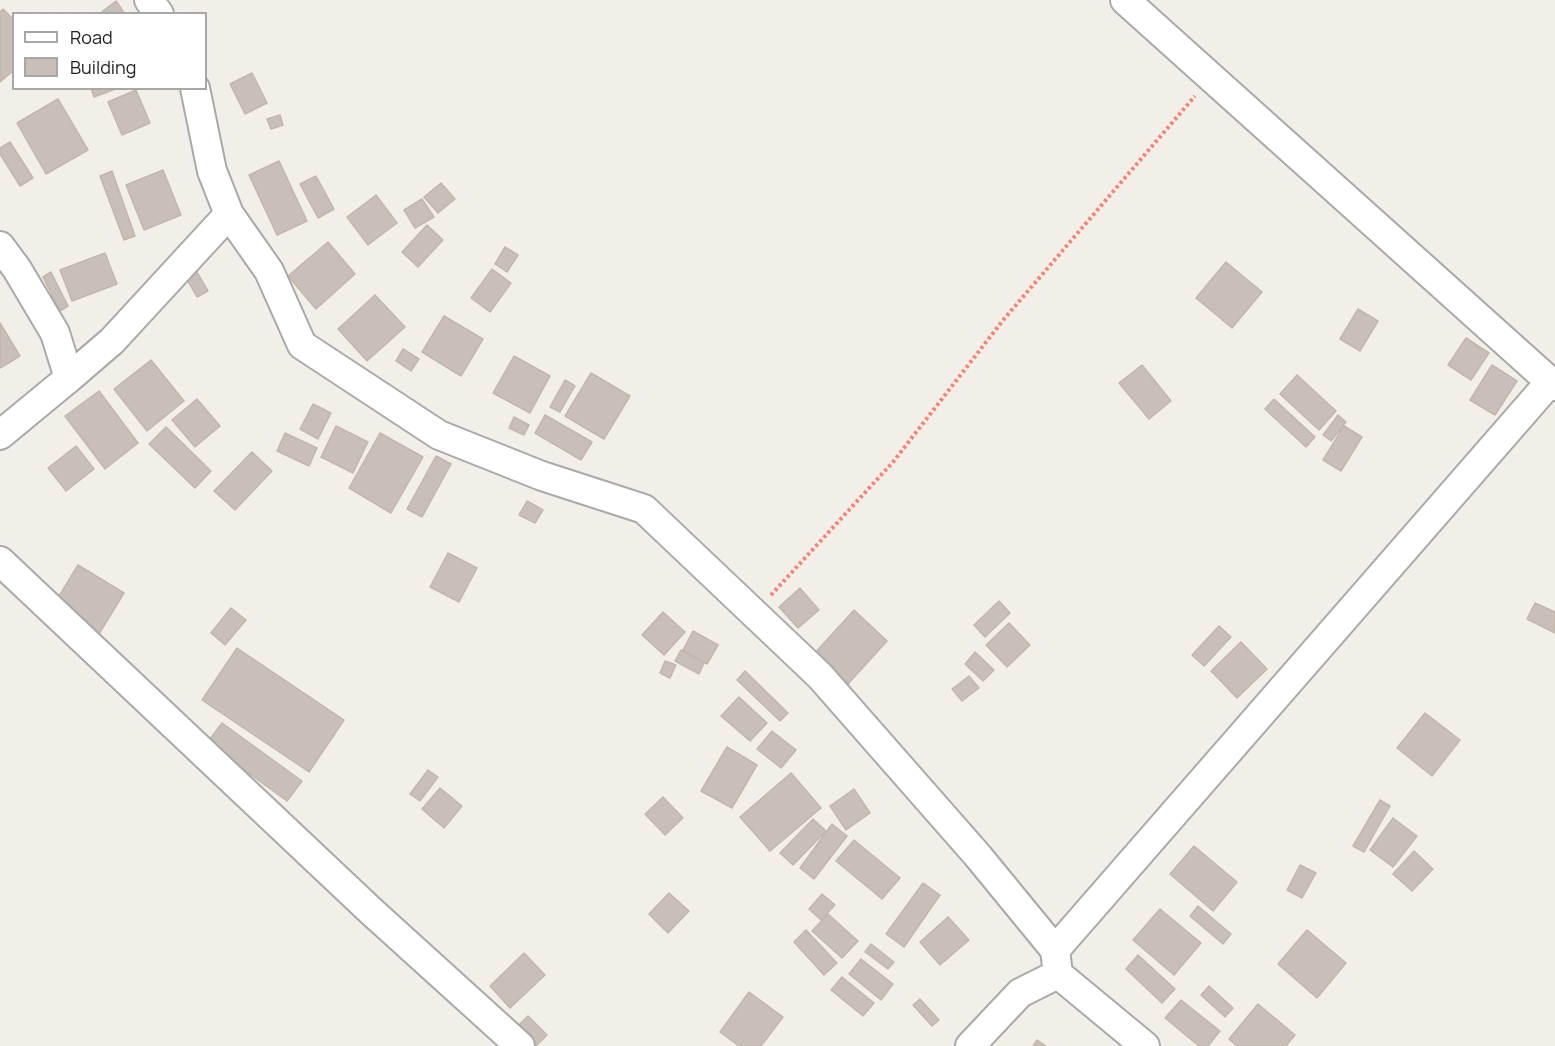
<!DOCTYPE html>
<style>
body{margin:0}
#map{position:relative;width:1555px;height:1046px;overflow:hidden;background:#f2efe9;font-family:Manrope,sans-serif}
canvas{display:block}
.legend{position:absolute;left:12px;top:12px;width:195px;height:78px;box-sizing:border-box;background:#fff;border:2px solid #a7a7a7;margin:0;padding:8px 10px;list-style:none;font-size:18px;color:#222}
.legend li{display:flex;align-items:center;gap:12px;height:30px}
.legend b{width:30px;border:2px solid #a7a7a7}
</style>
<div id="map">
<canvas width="1555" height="1046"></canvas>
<ul class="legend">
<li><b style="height:8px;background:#fff"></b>Road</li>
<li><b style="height:16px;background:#c7bfb8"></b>Building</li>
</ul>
</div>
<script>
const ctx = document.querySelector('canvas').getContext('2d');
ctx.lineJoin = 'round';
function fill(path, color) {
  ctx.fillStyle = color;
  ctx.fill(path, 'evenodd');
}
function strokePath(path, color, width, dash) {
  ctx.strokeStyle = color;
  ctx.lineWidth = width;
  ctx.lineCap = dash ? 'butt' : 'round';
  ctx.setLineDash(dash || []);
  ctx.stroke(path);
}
const building = new Path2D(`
 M116,1l9,13h-26z
 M3,9l11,11v50l-14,12v-70z
 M252,73l15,30 -22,11 -15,-30z
 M91,88h27l-24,9z
 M136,90l14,33 -28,12 -14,-33z
 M58,99l30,51 -42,24 -29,-51z
 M280,115l3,10 -12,4 -4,-10z
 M10,142l23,36 -13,8 -20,-32v-6z
 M279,161l28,60 -30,14 -28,-60z
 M163,170l18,45 -37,15 -18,-45z
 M112,171l23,65 -11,4 -24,-64z
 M316,176l18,33 -16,9 -18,-34z
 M441,183l14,16 -17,14 -14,-16z
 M376,195l21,28 -29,22 -21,-28z
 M422,199l12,18 -19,11 -11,-18z
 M427,225l16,15 -25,27 -16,-15z
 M328,242l27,32 -39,35 -28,-33z
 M505,247l13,8 -11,17 -12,-8z
 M105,253l12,31 -45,17 -12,-31z
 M1226,262l36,30 -30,36 -36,-30z
 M193,265l15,26 -11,6 -15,-26z
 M492,269l19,14 -21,29 -19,-14z
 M51,272l17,34 -8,5 -17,-34z
 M375,295l30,32 -38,34 -29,-32z
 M1358,309l20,12 -18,30 -20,-12z
 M444,316l39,23 -22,37 -39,-24z
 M0,323l20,33 -20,12z
 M1466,338l23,15 -18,27 -23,-15z
 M403,349l16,10 -8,12 -15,-10z
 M514,356l36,20 -20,37 -37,-20z
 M151,360l33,41 -37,30 -33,-42z
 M1142,365l29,36 -22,18 -30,-36z
 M1492,365l25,16 -22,34 -25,-15z
 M591,373l39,23 -26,43 -39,-23z
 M1297,375l39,36 -17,19 -39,-36z
 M565,380l10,6 -15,26 -10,-5z
 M99,391l39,52 -33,26 -40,-53z
 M197,399l23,27 -25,21 -23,-27z
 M1274,399l41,38 -9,10 -41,-38z
 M313,404l18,9 -13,26 -18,-10z
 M545,415l47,27 -11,18 -46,-27z
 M1338,415l8,7 -15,19 -8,-6z
 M514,417l15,8 -5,10 -15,-7z
 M336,426l32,16 -15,31 -32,-16z
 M1344,426l18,11 -21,34 -18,-11z
 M166,427l45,44 -16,17 -46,-44z
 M285,433l32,15 -8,18 -32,-15z
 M380,433l43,24 -32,56 -42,-25z
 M76,446l18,23 -28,22 -18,-23z
 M252,452l20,19 -37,39 -21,-19z
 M436,456l15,8 -29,53 -15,-8z
 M527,501l16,9 -8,13 -16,-8z
 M448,553l29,15 -18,34 -29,-15z
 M78,565l46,28 -25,41 -46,-28z
 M800,588l19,22 -21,18 -19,-21z
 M999,601l11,12 -25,24 -11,-12z
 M1535,603l20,9v21l-28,-14z
 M231,608l15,12 -21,25 -14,-12z
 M854,610l33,31 -39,43 -33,-31z
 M663,612l22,20 -21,23 -22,-20z
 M1009,623l21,22 -23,22 -21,-22z
 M1219,626l12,11 -27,29 -12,-11z
 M693,631l25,14 -11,19 -24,-14z
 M1241,642l26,27 -30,29 -26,-27z
 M237,648l107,72 -35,52 -107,-72z
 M681,650l23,13 -5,11 -24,-13z
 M975,652l19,18 -11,11 -18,-17z
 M665,661l11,4 -6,13 -10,-5z
 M745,671l43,42 -8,8 -43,-41z
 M969,676l10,12 -17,13 -10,-12z
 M739,697l28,26 -17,18 -29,-25z
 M1425,713l35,27 -28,36 -35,-28z
 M222,723l80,58 -15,20 -80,-58z
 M772,731l24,19 -15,18 -24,-19z
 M727,747l30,18 -25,43 -31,-17z
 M428,770l10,7 -18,24 -10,-7z
 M791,773l30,35 -51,43 -30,-34z
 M440,788l22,18 -18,22 -22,-19z
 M854,789l16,24 -24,17 -16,-24z
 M663,797l20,21 -18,17 -20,-21z
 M1380,800l10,6 -26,46 -11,-6z
 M1393,818l24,18 -24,31 -23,-17z
 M813,819l13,12 -33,34 -13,-12z
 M832,824l15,12 -33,43 -14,-11z
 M854,840l46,38 -18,21 -46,-38z
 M1194,846l43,36 -24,29 -43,-37z
 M1414,851l19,18 -21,22 -19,-17z
 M1300,865l16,8 -14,25 -15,-8z
 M923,883l17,12 -36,52 -18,-13z
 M669,893l20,18 -21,22 -19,-19z
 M822,894l13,11 -14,15 -12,-11z
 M1198,906l33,28 -8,10 -33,-28z
 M1160,909l41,34 -27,32 -41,-35z
 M828,914l30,27 -16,17 -30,-27z
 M948,917l21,23 -29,25 -20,-23z
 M806,930l31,33 -13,12 -30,-33z
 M1307,930l39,33 -29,35 -39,-34z
 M871,944l23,18 -6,7 -23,-17z
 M524,953l21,22 -35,33 -20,-22z
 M1138,955l37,34 -13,14 -36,-34z
 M861,959l32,25 -12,16 -32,-26z
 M842,977l32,26 -11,13 -32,-26z
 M1209,986l24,22 -8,9 -24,-22z
 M749,992l34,25 -22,29h-22l-19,-14z
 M920,999l19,21 -7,6 -19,-21z
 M1181,1000l39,31 -12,15h-9l-34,-28z
 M1258,1004l37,31 -9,11h-49l-8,-7z
 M528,1016l19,19 -11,11 -20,-18z
 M1037,1040l9,6h-13z`);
const path = new Path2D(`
 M771,595l122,-133 111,-143 191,-223`);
const minor = new Path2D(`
 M149,0l10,14
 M1125,0l430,386
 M195,88l17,83 17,43 40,57 33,74 137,90 103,41 102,33 176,167 158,180 77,94 3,24 87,72
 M0,246l17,23 38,64 14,45 43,-37 117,-127
 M0,435l69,-57
 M0,561l371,350 149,135
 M1055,950l495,-568
 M970,1046l50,-53 38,-19`);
fill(building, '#c7bfb8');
strokePath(building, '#c4b6ab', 1.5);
strokePath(minor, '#a9a9a9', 32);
strokePath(path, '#fa8072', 4, [3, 3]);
strokePath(minor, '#fff', 28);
</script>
